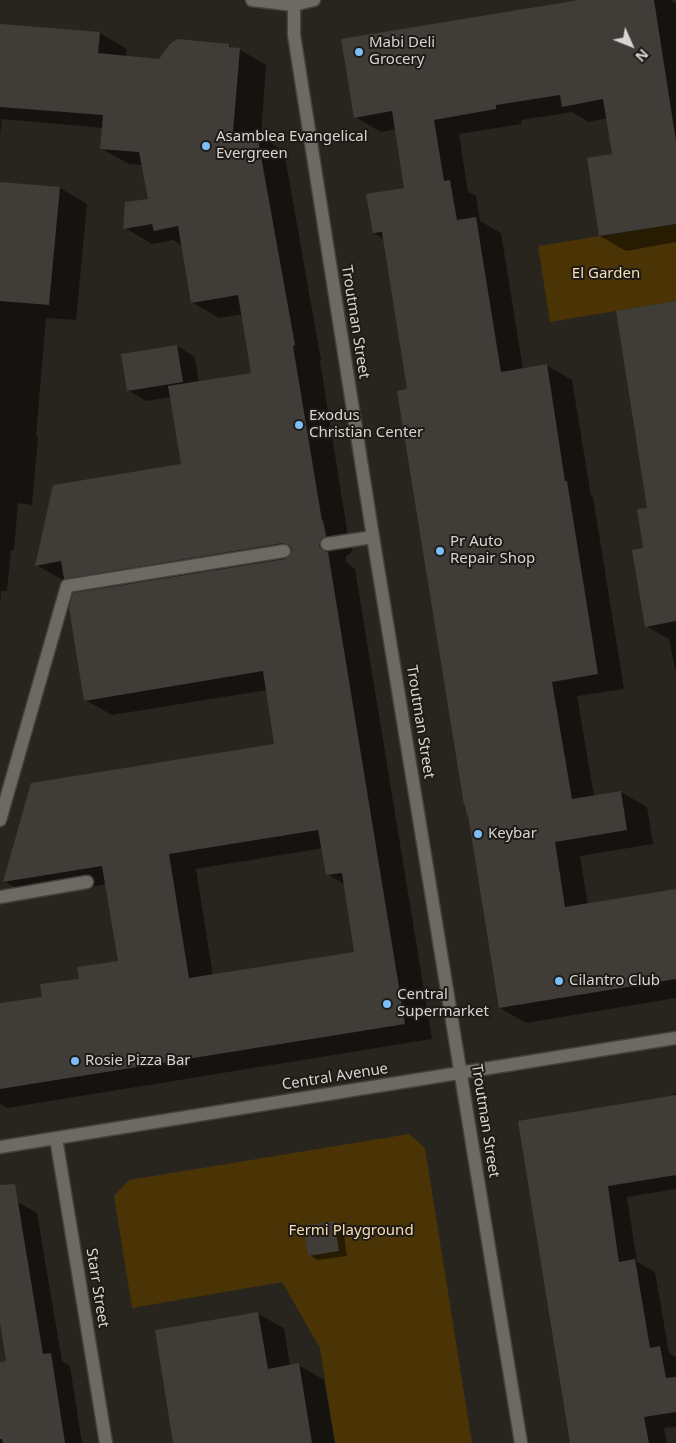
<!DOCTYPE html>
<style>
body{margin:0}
#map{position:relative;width:676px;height:1443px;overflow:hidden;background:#28251f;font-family:"Noto Sans",sans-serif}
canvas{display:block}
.north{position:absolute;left:606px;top:20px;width:50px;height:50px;-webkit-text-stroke:4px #1e1b16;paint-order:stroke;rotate:134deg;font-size:14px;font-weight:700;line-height:20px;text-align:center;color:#d7d5d1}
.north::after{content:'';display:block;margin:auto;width:18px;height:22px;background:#d7d5d1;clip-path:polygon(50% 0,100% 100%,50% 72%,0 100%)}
</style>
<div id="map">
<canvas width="676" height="1443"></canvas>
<div class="north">N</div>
</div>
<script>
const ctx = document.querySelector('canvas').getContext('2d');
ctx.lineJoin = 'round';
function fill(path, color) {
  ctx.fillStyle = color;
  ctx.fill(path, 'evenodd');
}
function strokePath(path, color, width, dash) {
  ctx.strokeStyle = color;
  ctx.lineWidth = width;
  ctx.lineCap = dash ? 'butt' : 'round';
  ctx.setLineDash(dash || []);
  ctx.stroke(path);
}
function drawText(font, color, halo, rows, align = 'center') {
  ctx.font = font + ' "Noto Sans",sans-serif';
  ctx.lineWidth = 4;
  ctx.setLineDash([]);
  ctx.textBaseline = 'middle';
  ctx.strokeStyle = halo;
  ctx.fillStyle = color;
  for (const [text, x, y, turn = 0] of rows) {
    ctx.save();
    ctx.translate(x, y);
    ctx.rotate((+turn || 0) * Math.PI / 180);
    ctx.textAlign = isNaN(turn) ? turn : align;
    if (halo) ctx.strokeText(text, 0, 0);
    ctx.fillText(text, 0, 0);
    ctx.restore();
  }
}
const green = new Path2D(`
 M676,224v77l-126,21 -12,-76z
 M409,1134l16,14 47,295h-137l-15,-95 -38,-66 -150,26 -18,-112 15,-16z`);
const shadow = new Path2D(`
 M585,0h85l6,3v239l-50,9 -26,-15 13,-81 -6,-37 -18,4 -17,-10 -51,8 1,4 -63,10 9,58 8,4 4,25 21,12 22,136 23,-4 26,15 19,116 2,1 31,192 -47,7 17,100 27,-4 26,15 6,37 -73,12 8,49 88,-14v107l-150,25 -26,-15 -92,-618 -24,-151 -10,-6 31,-44 -9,-60 -15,3 -26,-15z
 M0,25l100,8 27,16 -1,8 34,3 69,-15 6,4h4l27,16 -5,72 23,14 37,209 -1,1 28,175 2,1 2,15 -6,4v6l9,7 77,470 -425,69 -7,-4v-99l43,-7 37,-18 40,-17 -13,-79 -76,13 -27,-16 271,-136 -8,-55 -155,25 -27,-15 5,-108 -22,-12h-5l-27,-15 146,-100 -11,-68 -25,4 -18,-11 49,-44 18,11 4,26 53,-9 -9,-60 -24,4 -27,-16 -9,-56 -10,-6 -21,4 -27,-16 25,-28 -7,-35 -14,-1 -27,-15 1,-21 -101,-9 -2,18zM323,848l4,26 17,10 11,69 -142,23 -17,-107z
 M0,183l60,5 27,16 -11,116 -30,-2 -10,118 2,1 -6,68 -14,-2 -4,47h-3l-4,41h-6l-1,14z
 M676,303v371l-7,-35 -23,-13 -2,-77 4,-40z
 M673,1093h3v96l-49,8 10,65 18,10 14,81 7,4v70l-12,1 3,15h-96l-52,-321 155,-25z
 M18,1202l19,11 25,148 8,5 12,77h-82v-80l8,-1 -8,-43v-114z
 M334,1223l9,5 4,28 -29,4 -9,-5z
 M258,1314l26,14 6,38 9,-1 25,15 11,63h-161z`);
const building = new Path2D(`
 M579,0h75l22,141v83l-77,12 -12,-78 25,-4 -9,-55 -41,8 -2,-12 -64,10v4l-62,11 10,61 6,-1 7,40 19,-3 25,155 46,-8 18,117h2l31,193 -46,8 20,117 49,-8 6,39 -72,12 10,65 111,-18v90l-177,29 -31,-193 -1,1 -2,-11h-1l-67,-414 10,-2 -19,-119 -6,-38 -9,1 -7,-39 38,-6 -12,-77 -38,7 -13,-79z
 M0,24l100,8 -2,21 61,6 11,-15 7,-5 52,5v3l11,1 -7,84 24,2 38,211 -2,1 29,175 1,-1 3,16 -6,5 -1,5 5,5 4,1 77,472 -405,65v-86l42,-6 -2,-13 39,-5 -2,-12 41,-6 -16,-95 -99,16 28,-99 243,-39 -11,-73 -179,30 -15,-93 4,-15 212,-34 4,-2 3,-7 -2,-4 -7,-3 -219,36 -3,-18 -26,5 18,-81 128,-21 -13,-78 83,-13 -13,-78 -47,8 -13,-77 -24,5 -2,-7 -29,5 2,-27 23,-3 -9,-47 -39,-3 3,-34 -103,-8zM318,830l8,45 16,-2 12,79 -165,26 -20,-124z
 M0,182l60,5 -11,118 -49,-4z
 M676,301v320l-31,6 -13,-77 11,-2 -6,-39 10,-1 -31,-197z
 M177,345l6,37 -56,9 -6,-37z
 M676,1095v80l-68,11 11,76 16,-3 15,89 10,-2 6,32 10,-1v35l-32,5 5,26h-79l-52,-322z
 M15,1184l28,170 8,-1 14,90h-62l-1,-4h-2v-77l6,-1 -6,-39v-137z
 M334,1221l5,30 -31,5 -4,-30z
 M258,1312l10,57 31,-6 13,80h-139l-18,-113z`);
const service = new Path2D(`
 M327,544l46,-7
 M0,820l67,-234 217,-35
 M0,897l87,-15`);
const minor = new Path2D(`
 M252,0l42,5 20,-5
 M294,5v30l79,502 148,906
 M56,1138l50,305
 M0,1147l676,-109`);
const markers = [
 [359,52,5,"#7bbef8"],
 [206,146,5,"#7bbef8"],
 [299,425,5,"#7bbef8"],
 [440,551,5,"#7bbef8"],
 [478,834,5,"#7bbef8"],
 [559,981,5,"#7bbef8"],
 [387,1004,5,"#7bbef8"],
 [75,1061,5,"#7bbef8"]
];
const poiNames = [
 ["Mabi Deli",369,43],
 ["Grocery",369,60],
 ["Asamblea Evangelical",216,137],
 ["Evergreen",216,154],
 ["Exodus",309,416],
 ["Christian Center",309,433],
 ["Pr Auto",450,542],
 ["Repair Shop",450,559],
 ["Keybar",488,834],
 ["Cilantro Club",569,981],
 ["Central",397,995],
 ["Supermarket",397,1012],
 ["Rosie Pizza Bar",85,1061]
];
const parkNames = [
 ["El Garden",606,274],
 ["Fermi Playground",351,1231]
];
const streetNames = [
 ["Troutman Street",355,322,81],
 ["Troutman Street",420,722,81],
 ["Central Avenue",335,1077,-9],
 ["Troutman Street",485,1121,81],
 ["Starr Street",97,1288,81]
];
fill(green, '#4a3405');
fill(shadow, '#0007');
fill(building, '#403c37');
strokePath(service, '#44423d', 15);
strokePath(minor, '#44423d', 15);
strokePath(service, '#6d6963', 12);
strokePath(minor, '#6d6963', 12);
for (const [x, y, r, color] of markers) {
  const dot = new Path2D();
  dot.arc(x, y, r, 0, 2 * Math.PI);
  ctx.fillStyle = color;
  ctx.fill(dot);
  strokePath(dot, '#1e1b16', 2);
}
drawText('15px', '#d7d5d1', '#1e1b16', poiNames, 'left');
drawText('15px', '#f8deb1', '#1e1b16', parkNames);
drawText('15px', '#d7d5d1', '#1e1b16', streetNames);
</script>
